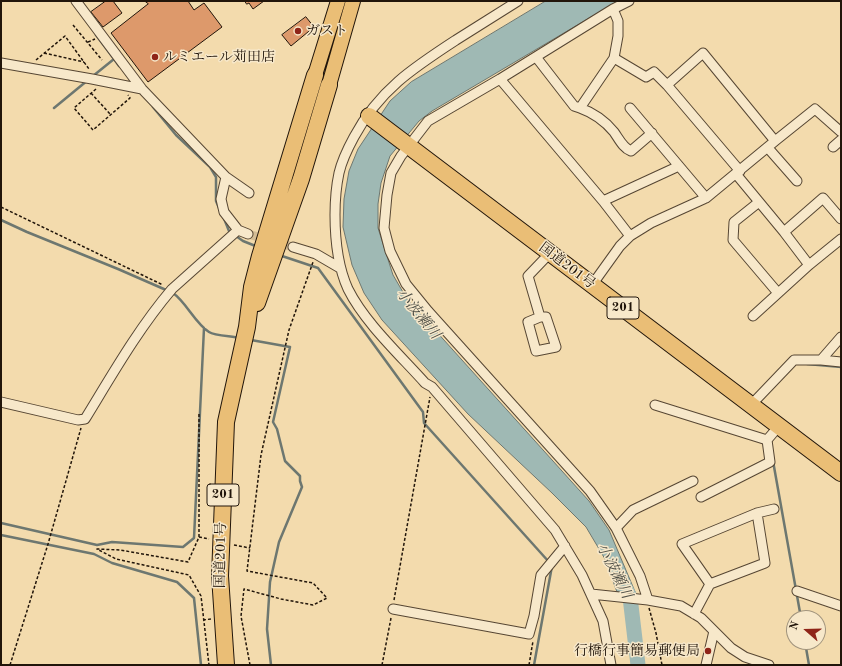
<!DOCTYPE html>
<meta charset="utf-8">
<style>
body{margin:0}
#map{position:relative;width:842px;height:666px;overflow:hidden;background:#f3dbad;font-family:"Old Standard TT",serif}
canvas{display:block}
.frame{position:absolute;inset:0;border:2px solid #21150a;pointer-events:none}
.north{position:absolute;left:786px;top:610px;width:40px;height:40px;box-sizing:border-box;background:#f7e8ca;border:1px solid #a1947d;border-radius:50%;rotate:290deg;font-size:11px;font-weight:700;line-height:16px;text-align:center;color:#21150a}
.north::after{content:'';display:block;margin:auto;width:14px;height:18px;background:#8f2418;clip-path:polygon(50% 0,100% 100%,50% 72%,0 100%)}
</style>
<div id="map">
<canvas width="842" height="666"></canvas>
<div class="frame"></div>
<div class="north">N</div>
</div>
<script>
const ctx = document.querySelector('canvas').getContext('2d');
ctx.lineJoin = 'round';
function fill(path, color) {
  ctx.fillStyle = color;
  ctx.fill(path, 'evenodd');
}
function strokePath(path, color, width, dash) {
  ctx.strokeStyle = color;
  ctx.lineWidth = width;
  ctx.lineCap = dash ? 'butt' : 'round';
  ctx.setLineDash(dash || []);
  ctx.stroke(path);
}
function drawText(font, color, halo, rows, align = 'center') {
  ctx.font = font + ' "Old Standard TT","Noto Serif JP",serif';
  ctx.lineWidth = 3;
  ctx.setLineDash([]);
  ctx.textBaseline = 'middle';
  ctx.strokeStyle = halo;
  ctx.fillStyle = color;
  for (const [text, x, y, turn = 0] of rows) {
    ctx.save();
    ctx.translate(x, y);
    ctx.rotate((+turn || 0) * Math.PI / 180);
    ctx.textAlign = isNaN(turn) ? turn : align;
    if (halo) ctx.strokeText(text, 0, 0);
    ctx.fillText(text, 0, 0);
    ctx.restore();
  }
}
const water = new Path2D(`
 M546,1h72l-186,110 -13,10 -29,35 -9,27 -3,21v24l7,22 8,25 14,24 182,202 20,29 27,64 -19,-2 -12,-33 -19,-32 -34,-34 -84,-79 -86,-94 -18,-27 -12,-28 -9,-38 1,-28 5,-28 9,-22 32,-48 21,-19z`);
const stream = new Path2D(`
 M114,59l5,7
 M93,76l21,-17 -18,-24
 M153,107l23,28 34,32 6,10v24l3,7
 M54,108l34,-28
 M223,216l6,15 3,2
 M1,220l26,12 91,37 55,24c13,9 22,30 36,39 6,4 23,4 31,6
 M236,236l7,5 15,6
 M279,255l39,13 105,144 1,11 125,139
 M251,340l39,7 -17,75 4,7 8,32 15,15v5l2,6 -23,55 -9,40 -3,47 4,36
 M807,364l34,3
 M773,461l28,157
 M1,523l96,22 15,-3 71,5 11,-9 10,-210
 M1,535l93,19 18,9 65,19 17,16 7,67
 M805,642l4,23
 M534,665l18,-99`);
const river = new Path2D(`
 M623,584l7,13 8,68`);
const building = new Path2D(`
 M106,1h7l9,12 -19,14 -12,-15z
 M145,1h43l6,9 10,-7 18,24 -74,55 -37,-49 37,-29z
 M245,1h19l-11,8 -4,-6 -2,1z
 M306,17l8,10 -23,19 -9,-11z`);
const streetTunnel = new Path2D(`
 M248,234l45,13`);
const path = new Path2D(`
 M73,25l29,35
 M88,42l7,-3
 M44,53l40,9
 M36,60l29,-24 24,33
 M96,89l-22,19 19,22 37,-32 -2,-3
 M91,93l19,21
 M1,207l162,78
 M199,414v123l-11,25 -68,-12 -23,-1 19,10 73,16 12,21 8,69
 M199,537l10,2
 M234,545l16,3
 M394,600l36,-203
 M649,608l7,25 6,32
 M203,620l8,-1
 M10,665l38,-121 33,-116
 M250,665l-9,-49 3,-27 37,10 32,6 14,-7 -14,-15 -66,-12 14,-116 28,-125 24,-68
 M382,665l9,-47
 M529,665l4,-24`);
const street = new Path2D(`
 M76,1l66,88 84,88 23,16
 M518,1c-21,13 -41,26 -62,39 -43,28 -77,50 -102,97 -6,11 -12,23 -15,36 -3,14 -4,28 -4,42 0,25 3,52 13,74 17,34 52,66 77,94l7,4 123,143 27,45 21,46 8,44
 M629,1l-16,8 -113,70 -72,42 -27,35 -10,17 -4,22 -3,33 6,23 16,33 22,27 162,180 26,37 24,48 8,24
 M613,9l5,12v15l-4,22 -34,50c14,5 25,13 34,24 5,7 9,16 17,19l21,-18
 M536,57l38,49 6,2
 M614,58l32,19 8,-5 13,13 73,86
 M1,63l91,16 50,10
 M500,79l103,122 27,35
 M630,108l76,90
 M775,141l40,-32 26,23
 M833,147l8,-7
 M768,148l29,33
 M736,174l48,58 25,33
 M226,177l-5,22 3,13 14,18 10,4
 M603,201l76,-35
 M759,202l-25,20 -1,18 45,53
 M784,232l39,-34 18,21
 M293,247l23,7 24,14
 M592,285l28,-39 10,-10 21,-13 55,-25 69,-57 -72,-88 -36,32
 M753,316l56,-51 32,-26
 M540,317h6l10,30 -20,4 -8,-29 12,-5 -12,-41 22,-23
 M821,360l20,2
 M1,402l77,18 7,-1c27,-44 53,-90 87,-130l66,-59
 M655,405l112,35 12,-14
 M751,405l43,-45h27l20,-23
 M701,497l69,-35 -3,-22
 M616,528l17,-18 60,-29
 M710,584l55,-21 -8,-50
 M797,591l44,15
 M591,594l57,6 33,6 20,12 30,30 14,9 24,8
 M393,609l136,25 5,-18 7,-41 24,-29
 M694,614l16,-30 -28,-40 75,-31 17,-4
 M706,665l8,-34`);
const primary = new Path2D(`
 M315,75l23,-74
 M329,85l24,-84`);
const highway = new Path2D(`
 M369,116l472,357
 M257,303l44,-124 28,-94
 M226,665l-6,-89 6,-154 21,-95 5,-40 8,-31 55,-181`);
const markers = [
 [298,31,4,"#8f2418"],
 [155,57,4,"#8f2418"],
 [708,651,4,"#8f2418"]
];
const shields = [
 [623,308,32],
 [223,495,32]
];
const shieldNames = [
 ["201",623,308],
 ["201",223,495]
];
const poiNames = [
 ["ガスト",306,31],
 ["ルミエール苅田店",163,57],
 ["行橋行事簡易郵便局",700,651,"right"]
];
const streetNames = [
 ["国道201号",567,266,37],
 ["国道201号",221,555,-89]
];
const waterNames = [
 ["小波瀬川",418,314,51],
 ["小波瀬川",614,571,63]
];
fill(water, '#9fb9b4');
strokePath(water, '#6d7770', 1);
strokePath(stream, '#6d7770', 2.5);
strokePath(river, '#9fb9b4', 15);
fill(building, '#dd996b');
strokePath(building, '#21150a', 1);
strokePath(streetTunnel, '#d4bd95', 9, [9, 4.5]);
strokePath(street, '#564633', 11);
strokePath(primary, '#21150a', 16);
strokePath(highway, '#21150a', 18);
strokePath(path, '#21150a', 1.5, [3, 2]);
strokePath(street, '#f7e8ca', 9);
strokePath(primary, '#eabe76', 14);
strokePath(highway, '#eabe76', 16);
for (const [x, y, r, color] of markers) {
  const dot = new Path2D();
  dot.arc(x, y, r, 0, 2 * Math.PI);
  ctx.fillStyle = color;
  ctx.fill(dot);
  strokePath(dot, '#f7e8ca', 1.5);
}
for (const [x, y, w] of shields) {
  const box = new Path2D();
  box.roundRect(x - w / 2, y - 11, w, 22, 3);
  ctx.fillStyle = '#f7e8ca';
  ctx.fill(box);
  strokePath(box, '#21150a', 1);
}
drawText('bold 13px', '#21150a', null, shieldNames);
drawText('14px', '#21150a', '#f7e8ca', poiNames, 'left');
drawText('14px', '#21150a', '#f7e8ca', streetNames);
drawText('italic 15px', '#4d4e46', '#f7e8ca', waterNames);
</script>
